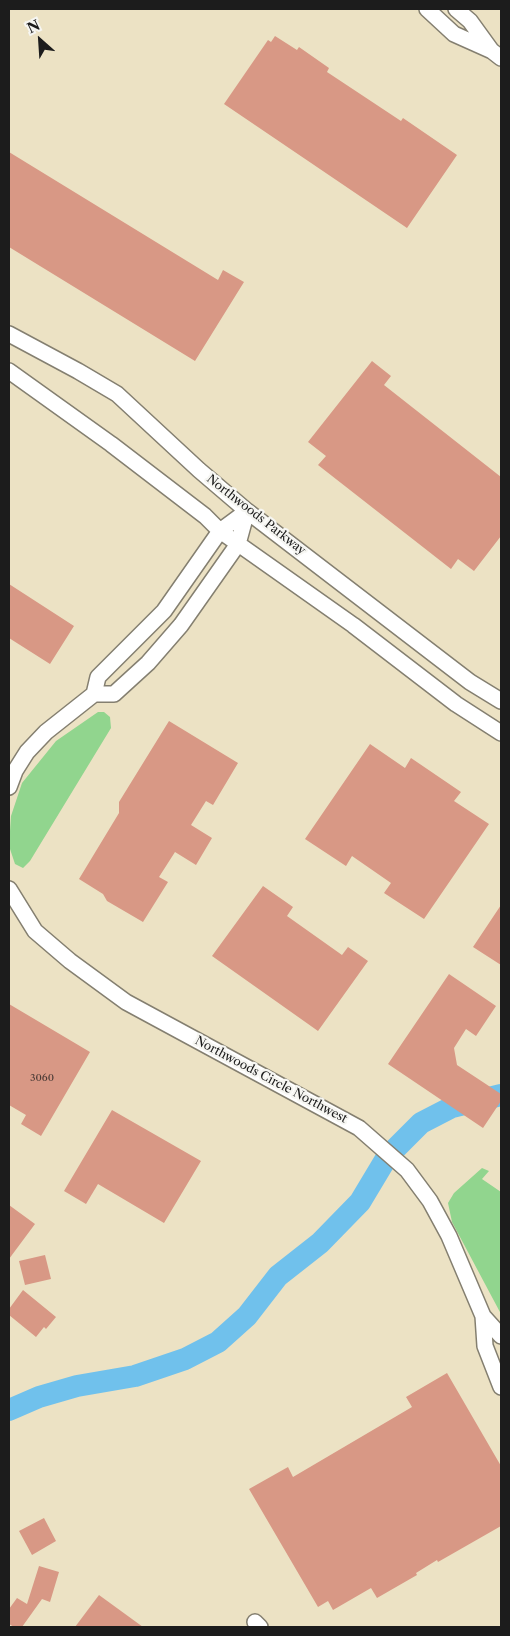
<!DOCTYPE html>
<style>
body{margin:0}
#map{position:relative;width:510px;height:1636px;overflow:hidden;background:#ece2c4;font-family:"Libre Caslon Text",serif}
canvas{display:block}
.frame{position:absolute;inset:0;border:10px solid #1c1c1c;pointer-events:none}
.north{position:absolute;left:15px;top:15px;width:50px;height:50px;-webkit-text-stroke:4px #f6f6f2;paint-order:stroke;rotate:334deg;font-size:14px;font-weight:700;line-height:20px;text-align:center;color:#1c1c1c}
.north::after{content:'';display:block;margin:auto;width:18px;height:22px;background:#1c1c1c;clip-path:polygon(50% 0,100% 100%,50% 72%,0 100%)}
</style>
<div id="map">
<canvas width="510" height="1636"></canvas>
<div class="frame"></div>
<div class="north">N</div>
</div>
<script>
const ctx = document.querySelector('canvas').getContext('2d');
ctx.lineJoin = 'round';
function fill(path, color) {
  ctx.fillStyle = color;
  ctx.fill(path, 'evenodd');
}
function strokePath(path, color, width, dash) {
  ctx.strokeStyle = color;
  ctx.lineWidth = width;
  ctx.lineCap = dash ? 'butt' : 'round';
  ctx.setLineDash(dash || []);
  ctx.stroke(path);
}
function drawText(font, color, halo, rows, align = 'center') {
  ctx.font = font + ' "Libre Caslon Text",serif';
  ctx.lineWidth = 4.5;
  ctx.setLineDash([]);
  ctx.textBaseline = 'middle';
  ctx.strokeStyle = halo;
  ctx.fillStyle = color;
  for (const [text, x, y, turn = 0] of rows) {
    ctx.save();
    ctx.translate(x, y);
    ctx.rotate((+turn || 0) * Math.PI / 180);
    ctx.textAlign = isNaN(turn) ? turn : align;
    if (halo) ctx.strokeText(text, 0, 0);
    ctx.fillText(text, 0, 0);
    ctx.restore();
  }
}
const green = new Path2D(`
 M98,712h6l6,5 1,11 -81,133 -7,7 -8,-4 -6,-18 2,-30 11,-33 34,-42z
 M482,1168l7,3 -7,8 19,13v122l-49,-92 -4,-19 6,-10z`);
const river = new Path2D(`
 M9,1410l30,-13 38,-11 58,-10 50,-17 33,-17 29,-26 31,-40 42,-33 40,-41 27,-45 34,-34 31,-16 49,-12`);
const building = new Path2D(`
 M275,36l22,14 2,-3 30,21 -2,4 74,49 2,-3 54,37 -50,73 -183,-124 44,-64 3,2z
 M9,152l209,128 5,-10 21,12 -49,79 -186,-114z
 M372,361l19,15 -7,9 117,92v59l-27,35 -16,-12 -7,10 -133,-104 8,-9 -18,-14z
 M9,584l65,42 -24,38 -41,-26z
 M169,721l69,42 -25,42 -7,-4 -15,24 21,13 -16,27 -21,-13 -16,25 9,5 -25,40 -36,-21 -4,-7 -24,-15 40,-66v-11z
 M370,744l35,24 6,-10 50,34 -7,9 35,23 -65,95 -40,-26 7,-10 -39,-27 -6,10 -41,-27z
 M263,886l30,21 -6,9 55,39 6,-8 20,14 -50,70 -106,-75z
 M501,905v60l-28,-18z
 M449,974l47,32 -20,30 -10,-7 -12,19 3,17 44,29v7l-18,27 -95,-64z
 M9,1004l81,48 -49,84 -20,-12 5,-9 -17,-10z
 M112,1110l89,51 -37,62 -66,-39 -12,20 -22,-13z
 M9,1205l26,19 -26,35z
 M45,1255l6,24 -26,6 -6,-24z
 M23,1290l33,27 -10,12 -2,-2 -8,10 -27,-22v-6z
 M447,1373l54,93v60l-63,36 -1,-2 -21,13 1,2 -40,23 -6,-10 -38,22 -5,-9 -10,6 -69,-118 39,-22 5,10 119,-70 -6,-10z
 M44,1518l12,23 -24,14 -13,-24z
 M39,1566l20,6 -9,30 -8,-3 -20,28h-8l-5,-3v-15l8,-11 10,6z
 M99,1595l44,32h-68z`);
const minor = new Path2D(`
 M427,9l27,25 38,17 9,7
 M456,9l14,12 21,29
 M9,334l69,37 39,23 82,76 48,41 223,171 31,19
 M9,371l102,73 94,72 15,15 133,94 103,79 45,29
 M94,694h20l34,-31 33,-38 57,-81 9,-33
 M9,787l6,-16 12,-19 19,-20 48,-38 4,-17 66,-66 56,-80 27,-20
 M9,889l26,42 35,30 56,41 233,126 48,42 23,31 19,35 34,80 18,20
 M483,1316l2,30 16,41
 M255,1622l5,5`);
const numberNames = [
 ["3060",42,1078]
];
const streetNames = [
 ["Northwoods Parkway",256,515,38],
 ["Northwoods Circle Northwest",271,1080,28]
];
fill(green, '#91d58e');
strokePath(river, '#70c1ec', 22);
fill(building, '#d89885');
strokePath(minor, '#847f70', 18);
strokePath(minor, '#fff', 15);
drawText('10px', '#4b3b36', null, numberNames);
drawText('12px', '#1c1c1c', '#f6f6f2', streetNames);
</script>
